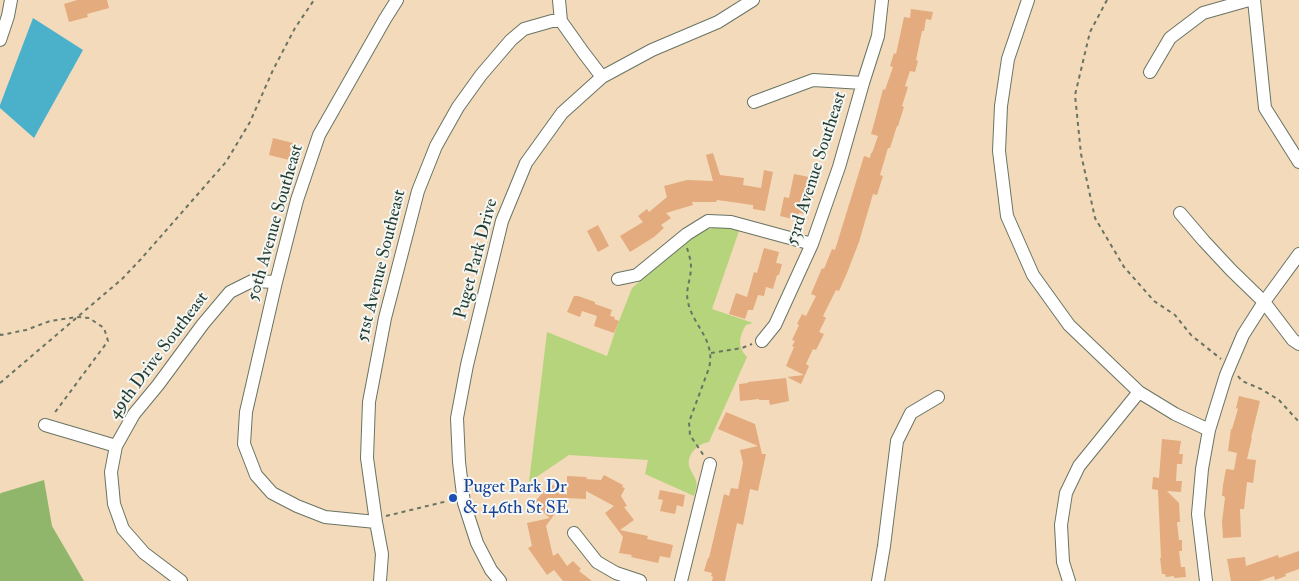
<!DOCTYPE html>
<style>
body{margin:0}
canvas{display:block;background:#f3dabb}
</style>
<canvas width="1299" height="581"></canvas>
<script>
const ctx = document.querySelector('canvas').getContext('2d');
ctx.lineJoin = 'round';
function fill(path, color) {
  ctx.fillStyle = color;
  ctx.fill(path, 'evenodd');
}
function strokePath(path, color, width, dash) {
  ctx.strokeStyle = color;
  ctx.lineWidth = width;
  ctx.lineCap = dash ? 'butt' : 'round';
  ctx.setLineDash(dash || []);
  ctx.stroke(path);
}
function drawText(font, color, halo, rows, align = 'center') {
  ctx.font = font + ' "IM FELL Double Pica",serif';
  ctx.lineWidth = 4;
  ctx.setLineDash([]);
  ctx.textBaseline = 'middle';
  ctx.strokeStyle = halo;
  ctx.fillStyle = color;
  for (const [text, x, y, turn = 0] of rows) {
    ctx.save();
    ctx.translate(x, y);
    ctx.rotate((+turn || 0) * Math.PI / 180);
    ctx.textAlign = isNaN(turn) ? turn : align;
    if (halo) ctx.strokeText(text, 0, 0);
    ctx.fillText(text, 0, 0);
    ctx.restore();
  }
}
const green = new Path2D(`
 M726,226l13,5 -27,78 41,14 -7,2c-7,11 -9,22 1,32l-38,85c-11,2 -22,11 -20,24 2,6 6,10 7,15 2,4 -1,11 -2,15l-49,-22 3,-14 -79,-5 -40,27 18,-150 60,24 10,-30 15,-38 63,-53c11,-6 19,-8 31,-9z`);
const forest = new Path2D(`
 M44,480l8,46 32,55h-84v-87l1,-1z`);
const water = new Path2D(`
 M33,18l50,32 -49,88 -34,-30v-3z`);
const building = new Path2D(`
 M77,0h30l2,8 -22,6 1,3 -19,5 -5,-18z
 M911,9l22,3 -2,8 -5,-1 -2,12h-2l-6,29 2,1 -3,11 -5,-1 -5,15 3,1 -6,19 2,1 -6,19h-1l-7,22h-2l-8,27 3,1 -6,19 -4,-1 -14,48 -12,31 -8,18 -3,-1 -13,26 3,2 -7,14 5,2 -8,16 -3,-1 -7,15 3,2 -8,18 -14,-7 17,-2 -18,-9 8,-19 -2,-1 3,-5 -3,-1 7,-15 -2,-1 5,-10 4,2 10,-20 -5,-2 11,-26 2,1 8,-20 3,1 29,-94 6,2 1,-5h1l6,-17 -7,-2 4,-14 8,-31 2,1 8,-23 -3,-1 4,-13 2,1 8,-37 6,1z
 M273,138l20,5 -4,17 -20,-5z
 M713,153l7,22 24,3 -1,7 18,3 3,-18 9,2 -8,39 -12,-2v-4l-36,-5 -1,2h-24l1,3 -27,8 5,5 -10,7 3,3 -10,9 -24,15 -10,-16 23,-14 -5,-6 9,-7 2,3 18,-15 -3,-11 23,-6 26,1 -7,-26z
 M794,174l15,3 -1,7 7,2 -2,12 -4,-1 -3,17 -7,-1 -2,7 -17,-4 4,-19 5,1z
 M598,225l11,21 -11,6 -11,-21z
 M764,248l15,4 -3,11 6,1 -3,11h-2l-4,14 -7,-2 -2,9 -6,-1 -5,15h-5l-3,9 -16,-5 7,-21 11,4 7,-25 3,1z
 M574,296h4l17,6v2l17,6 -2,6 5,1 -1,2 5,2 -5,12 -20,-7 3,-10 -15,-5 -2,6 -13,-5z
 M786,378l3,23 -19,4 -1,-5h-10v-1l-19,2 -1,-17 9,-1v-1z
 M1239,396l21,5 -9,37h1l-5,21 9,1 -3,23 -6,-1 -3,27h-4l1,28 -18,1 -1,-16 3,-24 -1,-2h-2l1,-11 3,-16 8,1 3,-17 -9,-2 3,-22h1l6,-20 -2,-1z
 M726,412l29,12 7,30h4l-8,37 -8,-2 -7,36 -6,-2 -12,58h-13l1,-4 -2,-1 1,-3 -8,-2 4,-13h1l15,-64 5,2 2,-8 7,1 5,-26 -3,-13 18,-4 -40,-17z
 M1162,439l19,2 -2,13h4l-1,10h-5l-1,17h6l-1,11 -14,-1 12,12 1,19h-3l2,18h3v11h-3l2,16h4l1,10 -12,1v-2l-8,1 -1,-3h-3l-2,-16h1l-3,-68 -6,-1 1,-12 6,1z
 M604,475l19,10 -1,2 3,1 -4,8 6,10 -3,1 10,13 -14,10 28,6 -1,3 26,6 -3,13 -10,-2 -2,7 -27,-6 1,-2 -13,-2 4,-16 -18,-24 9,-7 -28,-15v8l-20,-1 -20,28 7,30 5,-3 9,13 6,-5 8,8 -2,2 13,10h-29l-9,-11 -7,5 -19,-27 4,-2 -5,-23 23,-5 -11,-9 3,-3 -7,-4 15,-19 17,12v-19l20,1 -1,2 15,1z
 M660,490l25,5 -2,12 -6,-2 -2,9 -15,-3 3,-11 -5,-1z
 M1299,551v18l-14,5 1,2 -11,4 -1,-4 -14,5h-29l-4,-22 18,-2 1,9 32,-11 1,3z`);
const path = new Path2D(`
 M1107,0l-17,32 -15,63 6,59 14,64 29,49 30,34 21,14 16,20 30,24
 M687,248c2,6 4,13 4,19 0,12 -6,23 -3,35 5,24 28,38 21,66l-20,54 1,13 14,21
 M0,334l1,1 25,-5 24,-9 27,-4 12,1 15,10 4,13 -55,74
 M711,353l31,-5 10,-4
 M1238,376l4,5 19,8 18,11 20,22
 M0,383l122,-104 19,-20 85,-97 24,-40 23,-52 22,-42 19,-28
 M386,516l66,-16`);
const minor = new Path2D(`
 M559,0l2,21 22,31 19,25
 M1028,0l-20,59 -7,47 -2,45 8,65 26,59 36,50 70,67 36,22 34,16
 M1254,0l11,108 34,54
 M0,40l8,-24 3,-16
 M1150,72l20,-34 33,-25 46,-13
 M754,102l59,-22 50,3
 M1180,213l24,28 27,29 33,32 29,38 6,4
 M618,279l19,-4 50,-41 21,-13 23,1 81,22
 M762,341l13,-16 37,-81 27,-77 24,-84 15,-47 4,-36
 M45,425l71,21
 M376,522l-51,-5 -28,-11 -25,-13 -16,-18 -12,-31 2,-32 30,-130 21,-82 22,-65 66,-116 12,-19
 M574,533l23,29 19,11 24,8
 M181,581l-37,-28 -21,-24 -9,-25 -3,-32 5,-26 18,-32 24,-29 45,-61 27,-32 22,-11 24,1
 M380,581l2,-27 -6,-32 -9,-64 2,-56 16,-84 33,-127 18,-45 22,-39 23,-32 30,-35 13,-11 28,-8h9
 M500,581l-9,-11 -14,-27 -13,-40 -5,-41 -2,-44 10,-53 35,-144 24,-58 36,-50 40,-36 50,-27 66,-28 35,-22
 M681,581l29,-117
 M878,581l6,-35 13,-105 14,-28 27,-16
 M1069,581l-6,-19 -2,-37 5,-32 13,-27 60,-74
 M1206,581l-8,-67 4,-45 7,-39 17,-55 17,-40 21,-33 35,-48`);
const markers = [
 [453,498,5,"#1a4fb4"]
];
const streetNames = [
 ["53rd Avenue Southeast",817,169,-72],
 ["50th Avenue Southeast",276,223,-74],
 ["Puget Park Drive",477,259,-75],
 ["51st Avenue Southeast",382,266,-76],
 ["49th Drive Southeast",159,356,-53]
];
const transitNames = [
 ["Puget Park Dr",463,488],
 ["& 146th St SE",463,509]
];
fill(green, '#b5d47c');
fill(forest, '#90b66c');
fill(water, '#4bb1ca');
fill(building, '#e4ab7e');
strokePath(minor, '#697463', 14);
strokePath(path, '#697463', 2, [4, 4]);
strokePath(minor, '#fff', 12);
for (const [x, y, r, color] of markers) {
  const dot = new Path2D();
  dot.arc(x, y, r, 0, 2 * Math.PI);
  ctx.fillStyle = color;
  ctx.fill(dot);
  strokePath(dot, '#f6f6f2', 2);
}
drawText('18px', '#1f3d34', '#f6f6f2', streetNames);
drawText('18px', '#164399', '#f6f6f2', transitNames, 'left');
</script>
